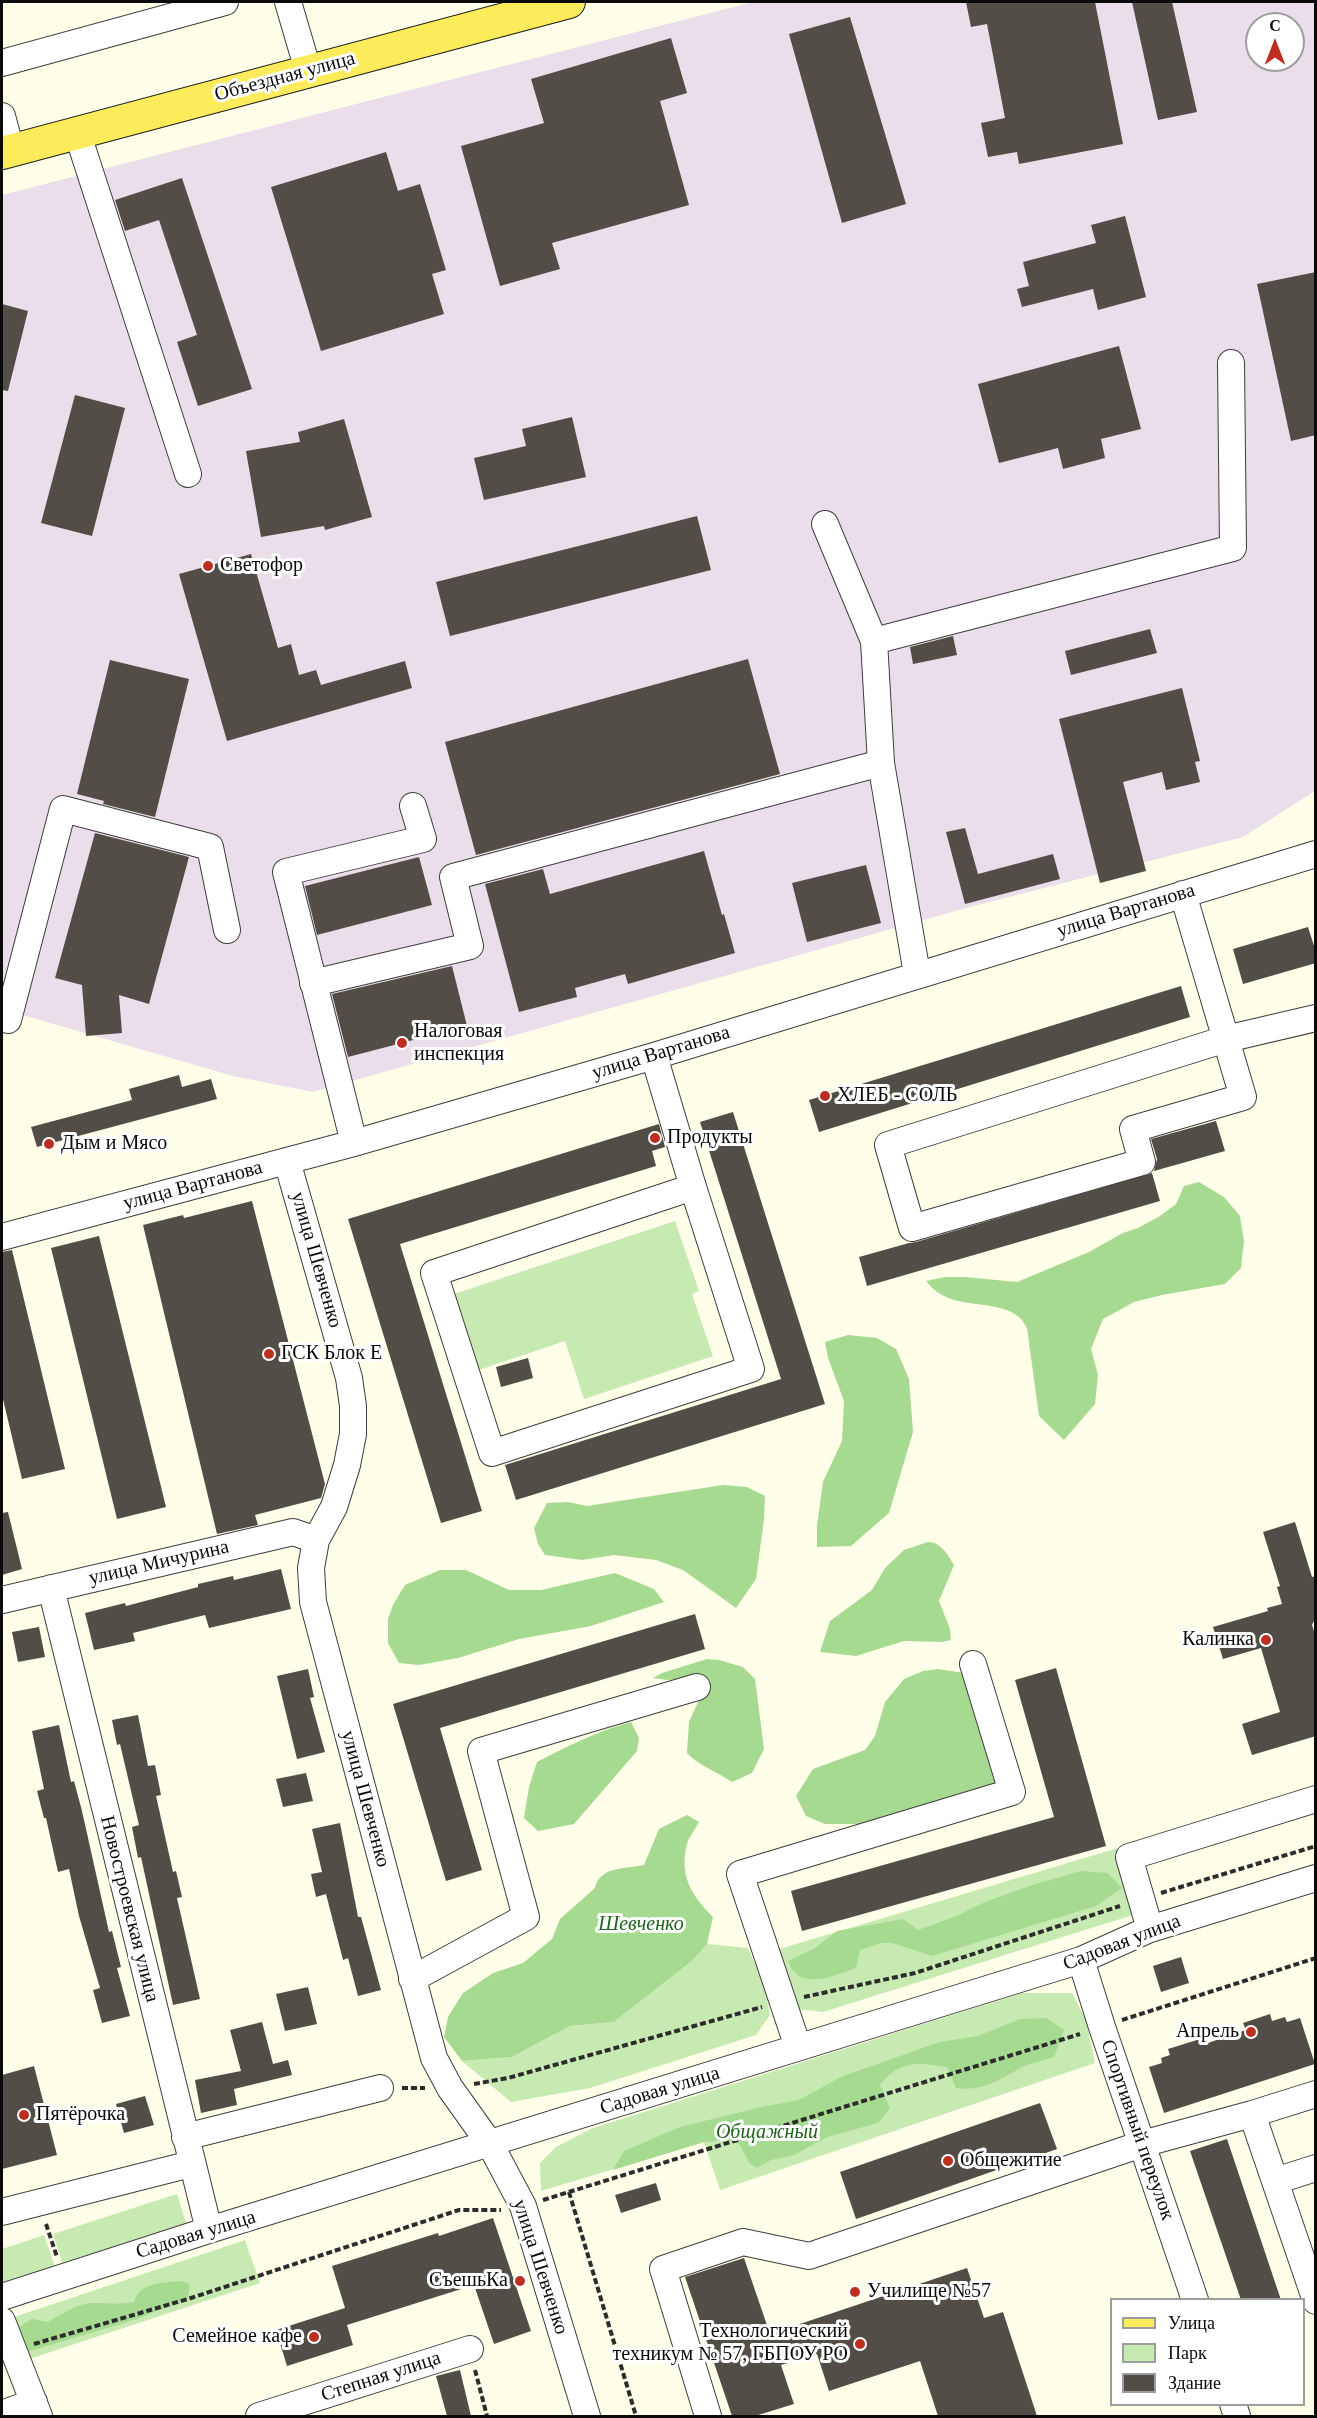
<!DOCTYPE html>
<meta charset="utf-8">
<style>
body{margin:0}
#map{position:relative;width:1317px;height:2418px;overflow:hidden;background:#fffee8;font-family:Georgia,serif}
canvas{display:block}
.frame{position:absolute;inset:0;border:3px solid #0a0a0a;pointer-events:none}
.legend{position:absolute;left:1110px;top:2298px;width:195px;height:108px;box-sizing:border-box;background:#fff;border:2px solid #9d9d9d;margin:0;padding:8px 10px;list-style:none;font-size:18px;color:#0a0a0a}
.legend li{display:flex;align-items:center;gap:12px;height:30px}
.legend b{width:30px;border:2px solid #9d9d9d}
.north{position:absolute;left:1245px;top:12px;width:60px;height:60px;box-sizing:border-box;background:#fff;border:2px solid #9d9d9d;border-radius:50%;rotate:0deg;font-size:16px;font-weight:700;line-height:24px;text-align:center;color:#0a0a0a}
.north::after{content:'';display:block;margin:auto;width:21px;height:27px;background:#bc2f20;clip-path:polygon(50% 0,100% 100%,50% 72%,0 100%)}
</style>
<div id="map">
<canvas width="1317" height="2418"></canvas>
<div class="frame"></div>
<ul class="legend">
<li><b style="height:8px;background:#fceb5b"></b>Улица</li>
<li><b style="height:16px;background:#c7e9b2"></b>Парк</li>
<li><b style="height:16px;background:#534d47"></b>Здание</li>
</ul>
<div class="north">С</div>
</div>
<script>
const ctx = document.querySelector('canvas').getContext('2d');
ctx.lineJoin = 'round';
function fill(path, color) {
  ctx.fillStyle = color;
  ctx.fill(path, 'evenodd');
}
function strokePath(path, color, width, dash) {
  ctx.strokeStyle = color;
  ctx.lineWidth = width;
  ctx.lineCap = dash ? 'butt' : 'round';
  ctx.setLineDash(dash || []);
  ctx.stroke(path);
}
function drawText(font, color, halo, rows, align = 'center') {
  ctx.font = font + ' Georgia,serif';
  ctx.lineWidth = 6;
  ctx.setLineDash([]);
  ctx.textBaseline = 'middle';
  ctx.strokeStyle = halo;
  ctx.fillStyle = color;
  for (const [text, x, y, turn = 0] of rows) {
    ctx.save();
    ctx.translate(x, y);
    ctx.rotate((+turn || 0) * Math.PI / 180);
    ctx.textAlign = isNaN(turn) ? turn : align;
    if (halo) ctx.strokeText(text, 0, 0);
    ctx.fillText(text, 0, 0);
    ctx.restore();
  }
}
const industrial = new Path2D(`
 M753,2h562v789l-72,46 -277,71 -653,184 -80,-16 -231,-67v-814zM1257,24h36v36h-36z`);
const green = new Path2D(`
 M675,1221l24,70 -7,3 21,62 -129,43 -19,-58 -86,29 -25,-76z
 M1118,1848l18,66 -313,98 -27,-3 -20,-59z
 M707,1944l41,4 16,36 6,31 -14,20 -166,53 -79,14 -49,-41 50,-4 58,-31 44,-4 79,-62z
 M1022,1993h50l14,27 9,43 -375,127 -16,-48 -163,49 -1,-28 16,-16 37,-19z
 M177,2194l10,32 -124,39 -10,-31z
 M44,2235l11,32 -53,16v-34z
 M245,2240l15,43 -255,84 -3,-12v-34z`);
const forest = new Path2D(`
 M1199,1182l25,15 16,19 4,25 -3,27 -16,16 -63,11 -28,7 -31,17 -12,30 7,26 -3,29 -31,36 -25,-24 -12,-88c-2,-3 -5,-9 -8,-11 -26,-21 -68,-3 -93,-36l19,-4h20l52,5 72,-30 34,-19 15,-5 22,-12 16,-12 8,-18z
 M848,1335l29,3 19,11 13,30 4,53 -24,81 -38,33 -34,1v-21l6,-44 19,-41 2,-40 -16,-43 -3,-16z
 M723,1485l24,2 18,9 -1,23 -8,60 -20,29 -53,-38 -27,-10 -42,-5 -32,5 -37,-5 -7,-11 -4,-16 13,-25 21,-1 19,4z
 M928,1542c13,0 20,13 26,23l-15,36 11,28 1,11 -9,2 -38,-1 -48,15 -36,-4 10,-31 42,-31 13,-22 19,-18z
 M440,1570h26l43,20h32l74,-17 39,16 10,13 -73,24 -72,13 -61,19 -39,7 -20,-2 -11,-20v-24l5,-14 12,-20z
 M707,1659l12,1 24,7 12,12 9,70 -12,24 -20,9c-14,-10 -35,-17 -45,-29l2,-31 15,-33 -19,-10 -18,1 -14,-2 9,-5z
 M989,1668l4,23 23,78 -23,18 -92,31 -41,6h-35l-19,-8 -10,-20 17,-27 52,-19 10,-14 10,-34 19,-23 19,-8 15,-2 26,4z
 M631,1722l8,16 -2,13 -63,73 -36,7 -14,-13 5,-31 8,-25c31,-16 60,-31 94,-40z
 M687,1815l12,7c-4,8 -12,17 -13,26 -6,30 7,49 27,69l-6,27 -14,16 -79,62 -44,4 -58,31 -50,4 -18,-24 4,-20 15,-24 30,-20 30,-10 29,-24 8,-20 35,-31c5,-22 30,-19 49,-23l15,-36z
 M1081,1871l27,2 14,15 -26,18 -164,50 -40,-13h-12l-20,7 -4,18c-22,8 -58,24 -68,-7l27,-13 22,-17 66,-12 15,11 36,-13 31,-15 47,-17z
 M1046,2018l18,12 -10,27c-9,3 -19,5 -27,8 -26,12 -40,27 -71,23l-9,-21c-28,-5 -48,-7 -67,18l10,23 -12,15 -51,14 -33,18 -23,5 -14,8 -7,-4 -11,-20 -13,-4 -22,2 -91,28 11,-19 56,-24 81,-20 38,-7 44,-24 97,-34 38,-6 42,-17z
 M180,2281l10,3 -2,15 -51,20 -123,37 -7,-22 25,-15 16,3c13,-7 28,-18 43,-19 15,0 28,2 43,-1 5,-20 29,-19 46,-21z`);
const building = new Path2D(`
 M966,2h129l28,142 -104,20 -2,-12 -29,5 -7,-34 24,-5 -18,-94 -16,3z
 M1132,2h40l25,110 -39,8z
 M850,17l56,187 -64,19 -53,-189z
 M671,38l16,55 -27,8 29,104 -137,38 8,26 -60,17 -39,-140 83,-23 -13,-44z
 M386,152l12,39 22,-7 26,86 -14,4 12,40 -123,37 -50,-164z
 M182,178l70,211 -54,17 -21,-64 20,-7 -38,-115 -34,11 -10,-31z
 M1125,216l21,81 -48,13 -5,-21 -71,18 -5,-18 12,-3 -6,-24 73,-19 -5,-18z
 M1316,272v163l-25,6 -34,-157z
 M2,304l26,7 -20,80 -6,-1z
 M1119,346l22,83 -40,10 4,19 -42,11 -5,-21 -59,15 -21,-79z
 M75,395l50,13 -33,128 -51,-13z
 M572,417l14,60 -102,23 -10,-42 52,-12 -4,-17z
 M344,419l28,98 -47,13 -1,-4 -63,11 -15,-86 54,-9 -2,-10z
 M697,516l14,54 -261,66 -14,-54z
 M251,554l27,94 13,-4 8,31 17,-5 5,15 84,-24 7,27 -185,53 -48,-167z
 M1150,629l7,24 -86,22 -6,-24z
 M953,636l4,19 -44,9 -3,-17z
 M748,659l32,115 -304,81 -31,-113z
 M110,660l79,19 -34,138 -52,-13 1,-3 -27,-7z
 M1182,688l18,73 -5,1 5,20 -34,8 -4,-18 -39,10 23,89 -46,12 -41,-164z
 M965,828l13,46 75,-20 7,25 -95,25 -19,-72z
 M95,833l94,24 -40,147 -30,-9 3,38 -36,3 -4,-51 -27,-7z
 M704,851l18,64 2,-1 11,39 -107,31 -3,-10 -50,14 2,9 -58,15 -34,-128 58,-15 7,25z
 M419,857l13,48 -115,30 -12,-49z
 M866,865l15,58 -74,19 -15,-59z
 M1308,927l8,25v11l-73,21 -10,-35z
 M452,966l15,60 -119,31 -16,-63z
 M1181,986l9,31 -371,115 -10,-32z
 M179,1075l3,12 29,-8 6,20 -180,48 -6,-20 101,-27 -3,-11z
 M733,1112l92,292 -309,96 -11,-35 276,-86 -81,-257z
 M1216,1121l9,30 -71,20 3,-12 -6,-20z
 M659,1124l6,23 -13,4 4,15 -256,78 82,267 -41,12 -93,-304z
 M1152,1173l8,28 -293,85 -8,-29 50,-14 7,-1z
 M252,1201l73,283 -4,14 -66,17 3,10 -41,9 -74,-309 40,-10 1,3z
 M99,1236l67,271 -49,12 -66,-271z
 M12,1250l53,219 -43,10 -20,-84v-143z
 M528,1358l5,20 -32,9 -5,-20z
 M8,1512l14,57 -20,6v-62z
 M1295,1522l17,55 4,-1v41l-4,8 4,12v99l-64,19 -10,-31 38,-12 -19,-64 -38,11 -10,-32 55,-16 -1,-3 15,-4 -5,-17 3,-1 -17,-54z
 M281,1569l10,40 -82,19 -4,-13 -72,18 2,8 -41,9 -9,-37 40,-10 1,3 72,-19v-3l35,-8 1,4z
 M695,1614l10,35 -265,79 42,142 -36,11 -53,-177z
 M39,1627l6,30 -27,5 -6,-30z
 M1056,1668l50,178 -304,85 -11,-40 263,-74 -39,-137z
 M308,1669l6,28 -4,1 15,54 -28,7 -20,-83z
 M138,1715l10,51 7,-1 6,30 -5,1 17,76 3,-1 6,26 -5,1 23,101 -27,6 -32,-148 -3,1 -6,-31 7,-2 -19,-81 -3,1 -5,-25z
 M59,1725l12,57 3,-1 8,30 27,121 3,-1 9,36 -4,1 13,48 -28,7 -9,-33 7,-2 -21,-72 -10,-47 -11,3 -12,-54h-2l-7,-27 7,-2 -12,-58z
 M306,1773l7,28 -30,6 -7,-28z
 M340,1823l18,94h3l20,73 -23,6 -10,-38 -5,2 -17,-66 -10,3 -5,-23 11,-2 -10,-43z
 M1181,1957l8,26 -28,9 -8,-26z
 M308,1987l9,37 -32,7 -9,-37z
 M1270,2014l2,7 13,-4 2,5 13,-4 15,46 -151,49 -15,-46 13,-4 -1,-5 9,-3 -2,-6 32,-10 2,6 44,-15 -3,-7z
 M262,2022l11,42 15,-4 4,15 -58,14 3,16 -36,8 -6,-33 46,-9 -11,-41z
 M34,2066l23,89 -55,14v-94z
 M145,2096l9,29 -30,8 -8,-29z
 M1040,2103l17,46 -201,70 -16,-47z
 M1227,2139l54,161h-40l-51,-149z
 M656,2183l5,17 -40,13 -6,-18z
 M493,2218l38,113 -37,13 -20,-59 -127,40 6,20 -66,21 -11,-36 69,-22 -13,-42 106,-33 1,3z
 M744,2258l26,76 197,-66 17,50 19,-6 34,104h-99l-18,-55 -91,30 -12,-37 -36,11 13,39 -39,12h-23l-47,-139z
 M460,2370l11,46h-24l-11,-40z`);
const path = new Path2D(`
 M1161,1893l155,-47
 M804,1997l111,-24 205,-67
 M1122,2020l194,-62
 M474,2084l34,-6 254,-71
 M402,2088h23
 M569,2192l67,224
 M543,2200l537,-166
 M46,2224l11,33
 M34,2344l154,-45 271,-89h42
 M475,2370l12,46`);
const minor = new Path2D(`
 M288,2l20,68
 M2,63l223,-61
 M2,116l9,34
 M77,132l111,342
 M825,524l49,117
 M881,763l-7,-122 359,-93 -2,-185
 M1183,894l60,203 -110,32 9,33 -230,66 -24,-83 338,-106 90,-21
 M313,983l157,-37 -17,-69 428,-114 36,211
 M2,1018l6,2 55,-211 147,38 17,83
 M654,1056l39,131 -259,86 58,180 259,-84 -58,-182
 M354,1143l-68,-271 137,-33 -10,-33
 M287,1161l62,217 4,28v28l-6,31 -13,42 -18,33 -5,28 2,34 121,456 16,30 40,56 33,62 64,210
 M2,1237l352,-94 300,-87 662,-202
 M51,1588l158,642
 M2,1600l291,-68 23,8
 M1150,1929l-21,-72 187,-58
 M1081,1960l21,67 93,273
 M412,1979l114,-62 -45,-166 216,-64
 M798,2047l-58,-173 272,-82 -39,-128
 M1252,2114l64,-20
 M185,2137l195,-49
 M1275,2181l41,-13
 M2,2212l189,-48
 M2,2297l207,-67 872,-270 69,-31 166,-51
 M2,2321l37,95
 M1233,2404l4,12
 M2,2414l32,-12
 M259,2416l211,-67
 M708,2416l-45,-147 80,-27 66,14 333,-112 110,-30 64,187`);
const major = new Path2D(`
 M2,153l567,-151`);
const markers = [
 [208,566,6,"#bc2f20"],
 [402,1043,6,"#bc2f20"],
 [825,1096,6,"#bc2f20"],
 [655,1138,6,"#bc2f20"],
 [49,1144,6,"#bc2f20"],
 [269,1354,6,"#bc2f20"],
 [1266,1640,6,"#bc2f20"],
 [1251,2032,6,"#bc2f20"],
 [24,2115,6,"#bc2f20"],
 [948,2161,6,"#bc2f20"],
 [520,2281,6,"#bc2f20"],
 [855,2292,6,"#bc2f20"],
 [314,2337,6,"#bc2f20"],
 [860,2344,6,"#bc2f20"]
];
const streetNames = [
 ["Объездная улица",285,77,-15],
 ["улица Вартанова",1126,911,-17],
 ["улица Вартанова",661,1053,-17],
 ["улица Вартанова",193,1186,-15],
 ["улица Шевченко",316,1260,74],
 ["улица Мичурина",159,1563,-13],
 ["улица Шевченко",365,1799,75],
 ["Новостроевская улица",129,1909,76],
 ["Садовая улица",1122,1943,-21],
 ["Садовая улица",660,2091,-17],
 ["Спортивный переулок",1137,2130,71],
 ["Садовая улица",196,2235,-17],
 ["улица Шевченко",540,2267,72],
 ["Степная улица",381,2377,-18]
];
const poiNames = [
 ["Светофор",220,566],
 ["Налоговая",414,1032],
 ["инспекция",414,1055],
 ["ХЛЕБ - СОЛЬ",837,1096],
 ["Продукты",667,1138],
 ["Дым и Мясо",61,1144],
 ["ГСК Блок Е",281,1354],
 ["Калинка",1254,1640,"right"],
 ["Апрель",1239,2032,"right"],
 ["Пятёрочка",36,2115],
 ["Общежитие",960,2161],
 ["СъешьКа",508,2281,"right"],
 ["Училище №57",867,2292],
 ["Технологический",848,2332,"right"],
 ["техникум № 57, ГБПОУ РО",848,2355,"right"],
 ["Семейное кафе",302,2337,"right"]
];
const parkNames = [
 ["Шевченко",641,1925],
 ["Общажный",767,2133]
];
fill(industrial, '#eadeea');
fill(green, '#c7e9b2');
fill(forest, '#a7da91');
fill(building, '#534d47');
strokePath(minor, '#3d3d3d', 28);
strokePath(major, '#1b1b1b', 34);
strokePath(path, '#2c2c2c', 4, [6, 3]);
strokePath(minor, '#fff', 26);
strokePath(major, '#fceb5b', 32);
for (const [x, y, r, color] of markers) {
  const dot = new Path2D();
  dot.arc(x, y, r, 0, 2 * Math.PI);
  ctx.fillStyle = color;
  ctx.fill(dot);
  strokePath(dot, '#fff', 2);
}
drawText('20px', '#0a0a0a', '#fff', streetNames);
drawText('20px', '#0a0a0a', '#fff', poiNames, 'left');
drawText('italic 20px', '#1f621a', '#fff', parkNames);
</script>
